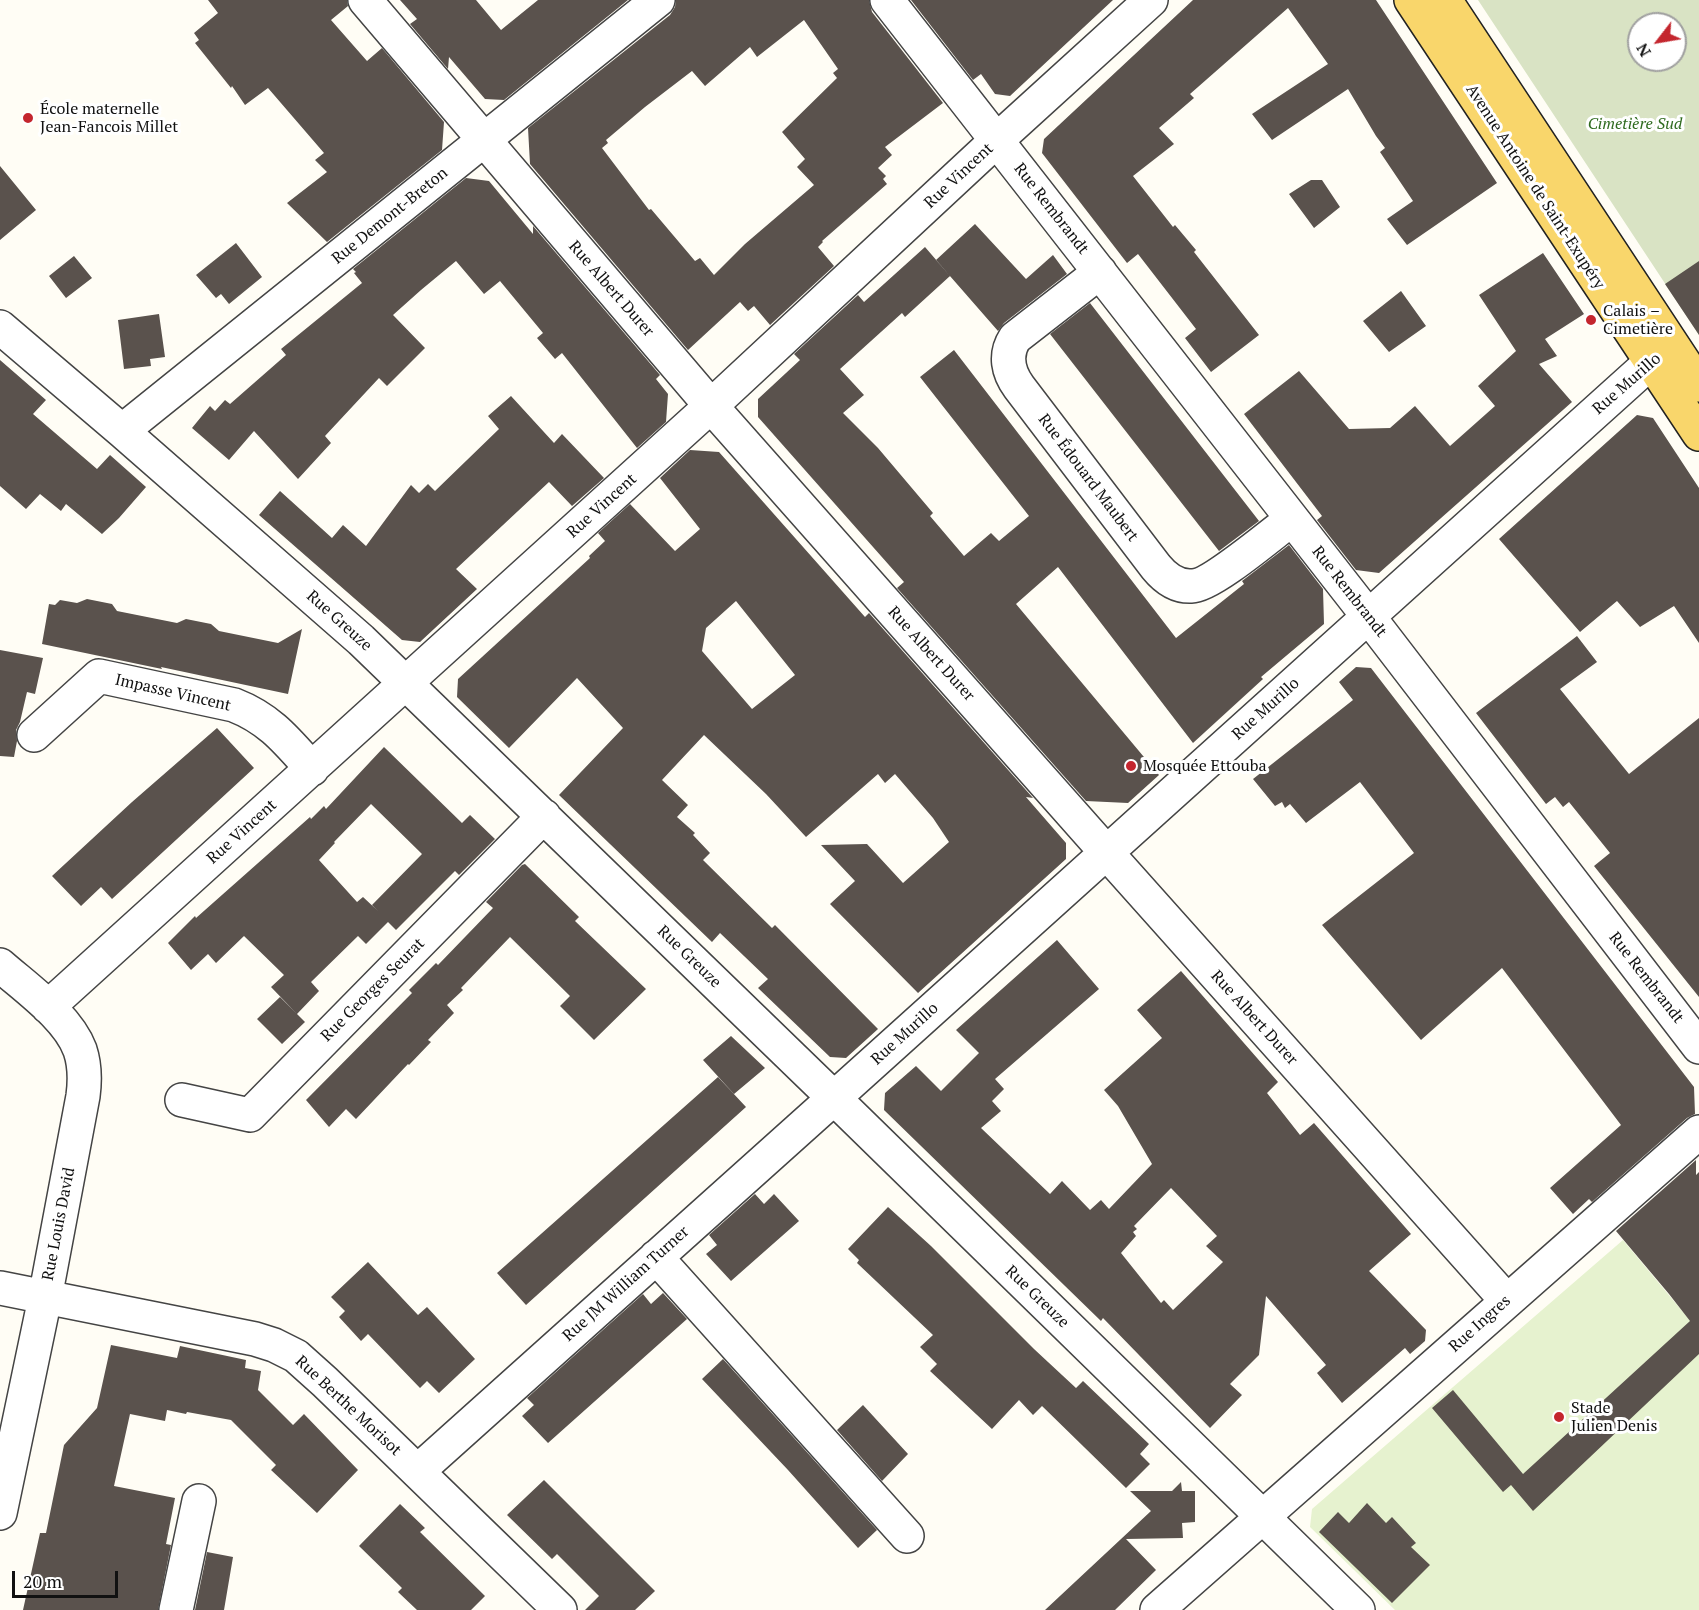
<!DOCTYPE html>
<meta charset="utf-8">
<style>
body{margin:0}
#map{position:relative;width:1699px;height:1610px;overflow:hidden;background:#fffdf5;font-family:"PT Serif",serif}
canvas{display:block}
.north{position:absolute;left:1627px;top:12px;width:60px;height:60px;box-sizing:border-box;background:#fff;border:2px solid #a0a0a0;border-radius:50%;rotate:239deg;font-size:16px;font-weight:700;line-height:24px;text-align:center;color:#111}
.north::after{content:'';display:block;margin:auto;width:21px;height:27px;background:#c4262e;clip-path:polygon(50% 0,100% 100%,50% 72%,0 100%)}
.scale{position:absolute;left:12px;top:1571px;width:106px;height:27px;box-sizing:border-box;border:3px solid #111;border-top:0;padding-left:8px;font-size:18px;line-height:21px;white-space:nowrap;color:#111;-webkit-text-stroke:4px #fff;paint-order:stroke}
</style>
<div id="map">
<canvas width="1699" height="1610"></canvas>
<div class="north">N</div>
<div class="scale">20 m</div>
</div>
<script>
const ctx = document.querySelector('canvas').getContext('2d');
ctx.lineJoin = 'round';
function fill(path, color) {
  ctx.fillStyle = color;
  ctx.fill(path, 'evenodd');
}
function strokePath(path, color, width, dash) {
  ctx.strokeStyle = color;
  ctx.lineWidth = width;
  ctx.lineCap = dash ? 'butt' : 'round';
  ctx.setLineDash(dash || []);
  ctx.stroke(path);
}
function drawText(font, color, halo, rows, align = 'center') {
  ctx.font = font + ' "PT Serif",serif';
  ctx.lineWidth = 6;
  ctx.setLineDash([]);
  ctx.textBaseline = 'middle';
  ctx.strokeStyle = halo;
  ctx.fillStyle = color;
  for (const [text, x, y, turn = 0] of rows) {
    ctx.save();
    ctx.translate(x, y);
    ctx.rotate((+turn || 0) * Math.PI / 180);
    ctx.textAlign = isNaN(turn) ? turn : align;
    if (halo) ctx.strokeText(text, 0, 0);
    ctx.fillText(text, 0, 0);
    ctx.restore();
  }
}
const cemetery = new Path2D(`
 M1478,0h221v335zM1639,24h36v36h-36z`);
const pitch = new Path2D(`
 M1623,1240l70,84 6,-4v290h-304l-85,-83 2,-18z`);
const building = new Path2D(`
 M208,0h139l1,6 -17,14 36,41 15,-13 62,74 -2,28 -115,92 -40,-39 40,-31 -12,-12 9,-7 -56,-65 -23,17 -13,-19 -1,2 -36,-45 4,-3 -5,-7 24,-20z
 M400,0h76l25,30 37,-30h90l-124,100 -19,-1 -36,-42 -1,12 -38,-45 7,-5z
 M676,0h193l3,12 71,91 -58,44 7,8 -14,13 8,8 -3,3 4,5 -65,57 1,1 -5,5 16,19 -64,59 -16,-19 -6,5 -8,-9 -52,48 -158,-186 -2,-36 142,-113 5,-8zM804,20l34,49 -5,4 4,5 -55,54 23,27 -8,8 17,18 -69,59 -31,31 -14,-17 -5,3 -44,-52 -2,1 -47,-62 6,-5 -2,-3 39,-33 47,-36 13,15 45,-39 7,10z
 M911,0h202l-103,96 -15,-2 -14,-20 -8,6z
 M1193,0h183l121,183 -90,62 -20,-26 26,-18 -33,-49 5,-4 -9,-12 -28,-47 -76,51 -20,-26 76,-50 -40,-56 -98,86 4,4 -35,30 15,16 -41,32 40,51 2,-2 21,25 -2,2 65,83 -48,37 -26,-34 11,-9 -58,-75 -11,9 -85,-110 2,-14z
 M0,166l36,44 -36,30z
 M466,178l23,3 44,53v-8l127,149 -4,4 12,15 -2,28 -29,26 -75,-95 -7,6 -18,-21 6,-5 -43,-52 -16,13 -28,-33 -35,29 -28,25 32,33 -38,38 -8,-8 -54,58 6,7 -33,36 -44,-48 -25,29 -37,-32 18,-22 5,5 10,-11 5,4 56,-49 -5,-6 81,-66 -8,-10 2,-1 -3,-3z
 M1311,180h11l18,27 -26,21 -25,-34z
 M975,224l51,55 27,-24 14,19 -63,49 -6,8 -62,-71z
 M236,243l26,34 -33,27 -8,-10 -5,4 -20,-23z
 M925,247l25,29 -45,41 -3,-4 -62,56 24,26 -21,18 35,35 55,65 -3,3 34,40 27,-23 8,8 30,-25 -109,-139 34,-27 222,288 68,-54 -2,-3 47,-36 34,44 1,35 -63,53 2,2 -70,64 -135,-176 -42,37 143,171 -31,28 -42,-2 -189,-213 7,-6 -146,-165v-18l42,-39 -6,-6 64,-59 6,7z
 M1543,253l41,61 -39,25 12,17 -18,8 33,38 -193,171 -23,-3 -39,-50 5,-4 -78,-102 55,-43 50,58 41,-1 25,-22 35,40 45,-40 -17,-20 38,-35 -37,-56z
 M74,256l18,22 -26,20 -17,-22z
 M1699,261v74l-34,-51z
 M1401,291l25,35 -37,26 -26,-31z
 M1090,303l169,218 -40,30 -169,-217z
 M159,314l6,43 -15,2 1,7 -27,3 -6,-49z
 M0,360l46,40 -13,14 64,55 13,-14 36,32 -27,31 -17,16 -36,-30 -5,7 -21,-17 -14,15 -26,-23z
 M511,396l43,47 8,-9 42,44 -32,28 -23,-24 -93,87 21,20 -57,53 -18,-2 -143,-125 21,-24 52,47 11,-13 23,21 45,-61 8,8 9,-9 7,7 64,-62 -11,-13z
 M1637,415l16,3 46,70v155l-25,-37 -34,21 -23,-26 -37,31 -81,-93z
 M690,450l29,2 146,165 4,-4 164,185 -7,-1 40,46v16l-148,134 -88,-89 25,-23 -34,-36 46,-1 36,39 46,-41 -16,-24 -38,-44 -10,9 -7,-9 -72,63 -40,-43 -62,-59 -42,45 26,25 -11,12 18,16 -2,2 17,18 -7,7 69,68 3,-3 103,104 -32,29 -16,-1 -72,-69 10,-9 -48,-46 -8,9 -153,-147 64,-67 -46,-50 -68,70 -52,-51 1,-18 132,-121 -1,-2 16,-15 -7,-8 32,-29 45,47 25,-22 -40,-51zM736,601l59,74 -43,34 -50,-58 4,-23z
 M87,599l25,5 5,7 60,12 9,-4 25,5 8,7 59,12 24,-14 -14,65 -127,-27 1,2 -120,-25 7,-40 6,1 5,-5 17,3z
 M1577,636l20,26 -37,27 69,85 70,-56v279l-105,-131 16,-13 -41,-51 -6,5 -8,-10 -9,7 -70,-91z
 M0,650l43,8 -8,36 -8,-2 -7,30 -4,8 1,11 -3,16 -14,-1z
 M1356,667l15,1 323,419 1,27 -8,4 -95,84 -3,-3 -16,15 -23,-26 71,-63 -119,-157 -81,72 -99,-115 92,-72 -54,-71 -54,41 -16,-19 -5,4 -3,-6 -7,4 -22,-27 100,-79 -14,-18z
 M217,728l37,40 -142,131 -11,-12 -20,19 -29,-30 80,-74z
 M384,747l78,76 8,-8 25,24 -36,36 -4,-4 -59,59 -8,-8 -22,22 -8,-8 -47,46 8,9 -22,23 -26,-27 13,-12 -40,-39 -28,27 -8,-9 -17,16 -23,-27 27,-27 1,2 114,-101 1,2 13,-13 2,3zM371,804l51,50 -50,51 6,6 -15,-14 -6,5 -38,-42 16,-17 -1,-1z
 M525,864l54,53 -4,4 71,68 -52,51 -34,-34 10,-10 -60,-59 -49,51 2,2 -16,15 7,8 -26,27 3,2 -22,23 -1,-1 -52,55 -10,-10 -17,18 -23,-27 106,-107 -3,-3 27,-27 2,2 55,-57 -7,-6 36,-37z
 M1057,940l42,49 -104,90 9,10 -12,12 9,10 -20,17 69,66 12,-13 28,29 11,-10 8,9 43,-45 -34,-58 -14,-16 58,-52 -25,-28 44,-39 97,111 -11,11 33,42 14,-12 97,111 -42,37 57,59 -1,11 -15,13 -5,-6 -63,55 -25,-30 9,-8 -60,-69 -7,59 -29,29 12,11 -32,33 -107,-110 -2,3 -217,-211 1,-17 31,-27 25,25 38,-38 -23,-23zM1171,1188l46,48 -11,10 17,16 -50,48 -9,-10 -3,3 -40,-50 15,-17 -3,-4 4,-3 -3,-3z
 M280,997l25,25 -23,22 -25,-25z
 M731,1036l34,32 -31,26 -31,-34z
 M718,1077l28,30 -220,198 -29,-32z
 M1696,1160v15l3,-3v182l-166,157 -22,-26 -8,7 -71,-84 21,-18 70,84 167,-153 -21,-27 -53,-63z
 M755,1194l9,10 10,-10 25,27 -68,60 -25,-27 11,-9 -8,-10z
 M888,1207l43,39 103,103 42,39 7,-7 66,63 -9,10 10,10 -24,24 -84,-82 -9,9 -14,-15 -27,29 -62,-58 7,-7 -17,-17 13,-12 -76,-72 2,-3 -11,-11z
 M368,1262l50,53 9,-8 48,52 -36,34 -12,-12 -7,7 -52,-54 -7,7 -22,-24 6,-6 -14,-14z
 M663,1293l24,26 -139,124 -26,-27 12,-11 -7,-7 116,-104 8,10z
 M111,1345l66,13 3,-12 66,14 -1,8 16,3 -3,19 35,35 11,-11 54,56 -41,43 -46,-43 5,-5 -45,-45 -44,-8 -1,2 -19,-4 -2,11 -35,-7 -16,72 61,12 -9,46 5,1 -13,65h-135l17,-77h6l18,-88 33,-37z
 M723,1359l154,171 -19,18 -70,-78 -86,-91z
 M863,1405l45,49 -26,27 -45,-51z
 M544,1480l111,111 -20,19h-50l14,-14 -42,-42 -5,5 -45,-44z
 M1181,1482l1,9h13v31l-13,1 1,15 -57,1 30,31 -41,40h-70l106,-99 -21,-20h42z
 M1367,1503l19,20 6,-6 24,26 -5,4 19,18 -38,38 -73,-71 19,-20 11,11z
 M400,1504l25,24 -5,4 65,64 -14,14h-54l-19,-18 4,-4 -43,-42z
 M207,1552l26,5 -9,53h-29z`);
const minor = new Path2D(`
 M365,0l346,406 395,446 401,449
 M887,0l481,616 331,431
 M1100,272l-85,66c-11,17 -7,34 4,49l137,180c9,11 21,20 36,19 19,0 81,-53 100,-67
 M0,327l122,104 239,209 473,458 524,512
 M122,431l536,-431
 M34,735l65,-59 135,29c36,14 53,36 78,64
 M0,965c26,23 68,52 80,85 5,15 5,31 3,46l-38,202 -45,215
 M48,1007l663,-601 286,-266 154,-140
 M182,1100l68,15 294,-299
 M656,1257l251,279
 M0,1288l255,51 19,6 22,11 29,26 235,228
 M418,1471l416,-373 807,-727 31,-25
 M176,1610l23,-109
 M1157,1610l542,-478`);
const major = new Path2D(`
 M1411,0l288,434
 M1445,0l254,385`);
const markers = [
 [28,118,6,"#c4262e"],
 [1591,320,6,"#c4262e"],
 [1131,766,6,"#c4262e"],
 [1559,1417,6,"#c4262e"]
];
const poiNames = [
 ["École maternelle",40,109],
 ["Jean-Fancois Millet",40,127],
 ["Calais –",1603,311],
 ["Cimetière",1603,329],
 ["Mosquée Ettouba",1143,766],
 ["Stade",1571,1408],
 ["Julien Denis",1571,1426]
];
const parkNames = [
 ["Cimetière Sud",1635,124]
];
const streetNames = [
 ["Rue Vincent",959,176,-43],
 ["Avenue Antoine de Saint-Exupéry",1535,187,57],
 ["Rue Rembrandt",1051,209,52],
 ["Rue Demont-Breton",390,216,-39],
 ["Rue Albert Durer",611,289,49],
 ["Rue Murillo",1627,384,-41],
 ["Rue Édouard Maubert",1088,478,53],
 ["Rue Vincent",602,506,-42],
 ["Rue Rembrandt",1349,592,52],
 ["Rue Greuze",339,621,42],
 ["Rue Albert Durer",931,654,48],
 ["Impasse Vincent",173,693,13],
 ["Rue Murillo",1266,709,-42],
 ["Rue Vincent",242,832,-42],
 ["Rue Greuze",689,957,44],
 ["Rue Rembrandt",1646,978,52],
 ["Rue Georges Seurat",373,990,-45],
 ["Rue Albert Durer",1254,1018,48],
 ["Rue Murillo",905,1034,-42],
 ["Rue Louis David",59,1224,-79],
 ["Rue JM William Turner",626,1284,-42],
 ["Rue Greuze",1037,1297,44],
 ["Rue Ingres",1480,1324,-42],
 ["Rue Berthe Morisot",348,1406,43]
];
fill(cemetery, '#d9e3c4');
fill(pitch, '#e6f2cf');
fill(building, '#5a524d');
strokePath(minor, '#444', 36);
strokePath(major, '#222', 36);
strokePath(minor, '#fff', 33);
strokePath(major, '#f9d66b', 33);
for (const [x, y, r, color] of markers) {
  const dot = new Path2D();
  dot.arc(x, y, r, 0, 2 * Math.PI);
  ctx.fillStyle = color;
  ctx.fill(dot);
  strokePath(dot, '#fff', 2);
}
drawText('16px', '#111', '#fff', poiNames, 'left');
drawText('italic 16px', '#2f6b1f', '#fff', parkNames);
drawText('16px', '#111', '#fff', streetNames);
</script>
